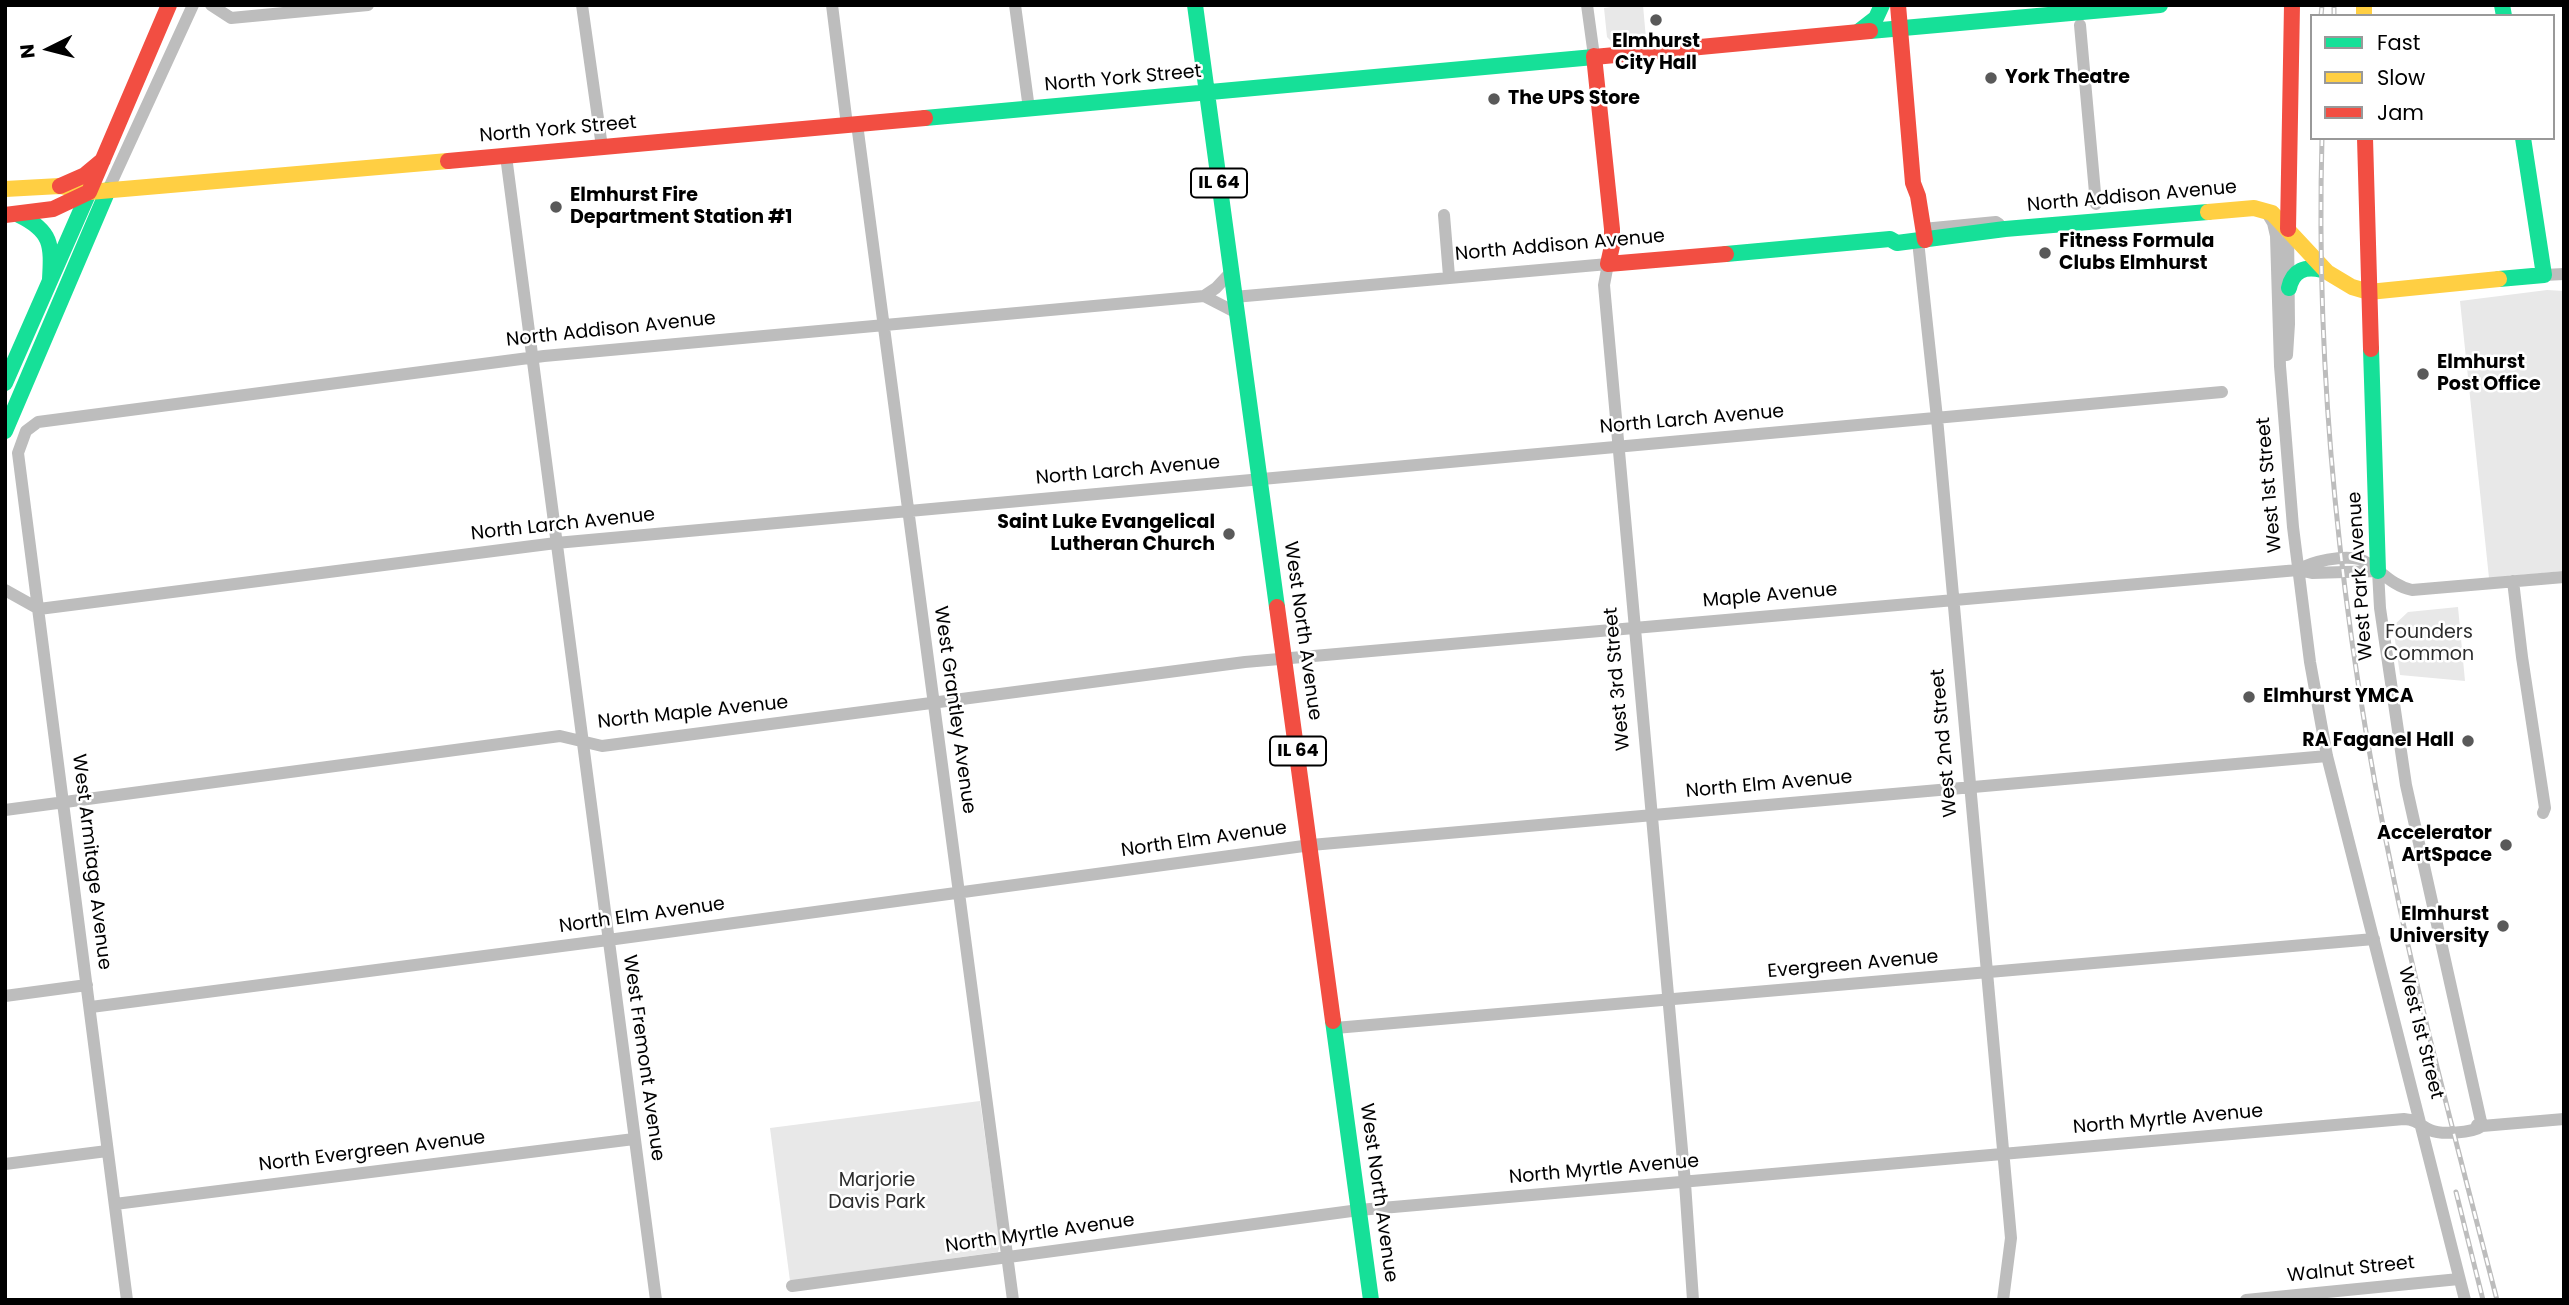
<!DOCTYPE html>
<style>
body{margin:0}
#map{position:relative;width:2569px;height:1305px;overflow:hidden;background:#fff;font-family:Poppins,sans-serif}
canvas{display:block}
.frame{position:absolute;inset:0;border:7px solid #000;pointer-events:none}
.legend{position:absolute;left:2310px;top:14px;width:245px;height:126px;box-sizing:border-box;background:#fff;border:2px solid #999;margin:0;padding:9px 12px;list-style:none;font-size:21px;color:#000}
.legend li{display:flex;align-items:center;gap:14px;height:35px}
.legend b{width:35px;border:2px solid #999}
.north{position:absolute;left:14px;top:14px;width:70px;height:70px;-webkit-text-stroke:5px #fff;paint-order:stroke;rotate:264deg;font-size:19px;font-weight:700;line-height:28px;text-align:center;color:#000}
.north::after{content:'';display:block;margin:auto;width:24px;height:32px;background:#000;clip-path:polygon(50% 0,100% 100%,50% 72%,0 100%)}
</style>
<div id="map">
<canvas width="2569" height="1305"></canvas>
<div class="frame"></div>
<ul class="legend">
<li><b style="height:9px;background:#16e098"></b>Fast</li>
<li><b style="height:9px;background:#ffcf43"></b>Slow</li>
<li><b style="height:9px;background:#f24e42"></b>Jam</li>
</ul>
<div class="north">N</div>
</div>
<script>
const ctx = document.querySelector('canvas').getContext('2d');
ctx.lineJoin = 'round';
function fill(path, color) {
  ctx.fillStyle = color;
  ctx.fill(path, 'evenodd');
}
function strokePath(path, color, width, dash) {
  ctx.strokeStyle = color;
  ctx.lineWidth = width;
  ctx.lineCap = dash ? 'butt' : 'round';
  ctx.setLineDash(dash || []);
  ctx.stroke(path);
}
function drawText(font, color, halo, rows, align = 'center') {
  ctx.font = font + ' Poppins,sans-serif';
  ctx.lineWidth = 5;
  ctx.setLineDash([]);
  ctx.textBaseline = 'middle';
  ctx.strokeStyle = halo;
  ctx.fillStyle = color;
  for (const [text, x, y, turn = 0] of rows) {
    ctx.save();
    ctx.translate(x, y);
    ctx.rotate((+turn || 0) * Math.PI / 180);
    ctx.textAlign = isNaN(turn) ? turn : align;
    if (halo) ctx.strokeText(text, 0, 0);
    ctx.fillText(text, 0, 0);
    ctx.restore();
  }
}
const green = new Path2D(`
 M1625,5h18l3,34 -34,3 -5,-5 -3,-29z
 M2547,290l17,1v280l-75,7 -29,-277z
 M2458,607l7,74 -65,-6 -7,-49 15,-14z
 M980,1101l20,143 -2,8 -208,29 -20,-153z`);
const street = new Path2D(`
 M211,5l20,13 137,-13
 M582,5l20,142
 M832,5l15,120
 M1015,5l14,104
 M1587,5l7,51
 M2080,25l16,179
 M857,124l156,1176
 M506,156l150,1144
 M108,190l85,-185
 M2267,213l6,10 3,13 4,130 13,161 17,135 17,94 138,544
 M1444,215l5,61
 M1923,229l73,-7 3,2
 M1918,241l19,177 74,820 -8,62
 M2544,275l20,-1
 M1204,296l33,17
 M1234,297l374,-33 -4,21 81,898 8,117
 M2287,355l2,-31 -1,-95
 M2298,570c14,-9 45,-15 61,-11 18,5 29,26 53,31l152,-13
 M2378,571l2,37 26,177 76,341
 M2513,581l9,76 23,151 -2,5
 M5,590l34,19 517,-66 1666,-151
 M5,810l555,-74 42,10 643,-84 1053,-92 14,3 66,-2
 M5,996l82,-11
 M91,1007l517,-67 703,-95 1016,-89
 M1335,1028l1039,-89
 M2477,1125l5,1 82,-7
 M5,1164l102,-13
 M115,1204l519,-65
 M792,1286l567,-76 1045,-91c14,1 15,6 26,11 11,5 42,3 52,-4
 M127,1300l-109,-847 8,-22 12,-9 506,-66 660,-60 12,-8 15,-16
 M2246,1300l213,-21`);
const fast = new Path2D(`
 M1195,5l82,602
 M2502,5l2,11
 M1870,31l290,-26
 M1858,32l18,-14 6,-13
 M925,118l669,-61
 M19,215c33,16 33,30 31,64
 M1726,254l164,-15 7,4 108,-14 203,-17
 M2499,279l45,-4 -21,-137
 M2289,288c4,-18 16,-22 33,-18
 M2371,349l7,222
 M5,383l84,-191
 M5,431l103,-241
 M1333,1021l38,279`);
const slow = new Path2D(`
 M2364,5v11
 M5,189l55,-3 29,6 359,-31
 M2208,212l46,-4 18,5 55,59 25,15 17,5 130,-13`);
const jam = new Path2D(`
 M1898,5l15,178 5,13 7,44
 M1594,56l18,173v17l-4,18 118,-10
 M1594,57l276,-26
 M2365,138l6,211
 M448,161l477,-43
 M60,186l25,-11 18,-15
 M89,192l80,-187
 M5,215l48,-6 36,-17
 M2288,229l4,-224
 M1277,607l56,414`);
const rail = new Path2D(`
 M2321,16l1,-11
 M2334,16v-11
 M2322,138c-7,249 21,499 72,742 29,141 67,280 103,420
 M2456,1192l27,108`);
const markers = [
 [1656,20,7,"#595959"],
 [1991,78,7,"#595959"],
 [1494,99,7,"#595959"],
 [556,207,7,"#595959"],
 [2045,253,7,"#595959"],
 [2423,374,7,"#595959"],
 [1229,534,7,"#595959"],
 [2249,697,7,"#595959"],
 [2468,741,7,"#595959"],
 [2506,845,7,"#595959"],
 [2503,926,7,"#595959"]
];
const shields = [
 [1219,183,56],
 [1298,751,56]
];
const shieldNames = [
 ["IL 64",1219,183],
 ["IL 64",1298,751]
];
const poiNames = [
 ["Elmhurst",1656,42,"center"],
 ["City Hall",1656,64,"center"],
 ["York Theatre",2005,78],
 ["The UPS Store",1508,99],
 ["Elmhurst Fire",570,196],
 ["Department Station #1",570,218],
 ["Fitness Formula",2059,242],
 ["Clubs Elmhurst",2059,264],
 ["Elmhurst",2437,363],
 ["Post Office",2437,385],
 ["Saint Luke Evangelical",1215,523,"right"],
 ["Lutheran Church",1215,545,"right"],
 ["Elmhurst YMCA",2263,697],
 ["RA Faganel Hall",2454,741,"right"],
 ["Accelerator",2492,834,"right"],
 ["ArtSpace",2492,856,"right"],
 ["Elmhurst",2489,915,"right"],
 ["University",2489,937,"right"]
];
const streetNames = [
 ["North York Street",1123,79,-5],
 ["North York Street",558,130,-5],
 ["North Addison Avenue",2132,197,-5],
 ["North Addison Avenue",1560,246,-5],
 ["North Addison Avenue",611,330,-6],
 ["North Larch Avenue",1692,420,-5],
 ["North Larch Avenue",1128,471,-5],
 ["West 1st Street",2270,485,-95],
 ["North Larch Avenue",563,525,-6],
 ["West Park Avenue",2361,576,-94],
 ["Maple Avenue",1770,596,-5],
 ["West North Avenue",1302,631,82],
 ["West 3rd Street",1618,679,-95],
 ["West Grantley Avenue",954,710,82],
 ["North Maple Avenue",693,713,-6],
 ["West 2nd Street",1945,743,-95],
 ["North Elm Avenue",1769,785,-5],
 ["North Elm Avenue",1204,840,-8],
 ["West Armitage Avenue",91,862,83],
 ["North Elm Avenue",642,916,-8],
 ["Evergreen Avenue",1853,965,-5],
 ["West 1st Street",2420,1033,76],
 ["West Fremont Avenue",643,1058,82],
 ["North Myrtle Avenue",2168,1120,-5],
 ["North Evergreen Avenue",372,1152,-7],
 ["North Myrtle Avenue",1604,1170,-5],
 ["West North Avenue",1378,1193,82],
 ["North Myrtle Avenue",1040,1234,-8],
 ["Walnut Street",2351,1270,-6]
];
const parkNames = [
 ["Founders",2429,633],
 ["Common",2429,655],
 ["Marjorie",877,1181],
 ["Davis Park",877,1203]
];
fill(green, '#e8e8e8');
strokePath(street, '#bdbdbd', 12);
strokePath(fast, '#16e098', 16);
strokePath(slow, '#ffcf43', 16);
strokePath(jam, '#f24e42', 16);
strokePath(rail, '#bdbdbd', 5);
strokePath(rail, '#fff', 2.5, [8]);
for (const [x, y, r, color] of markers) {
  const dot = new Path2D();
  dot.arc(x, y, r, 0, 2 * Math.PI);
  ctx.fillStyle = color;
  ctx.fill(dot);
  strokePath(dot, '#fff', 2.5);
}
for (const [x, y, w] of shields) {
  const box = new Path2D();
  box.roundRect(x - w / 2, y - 14.5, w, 29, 5);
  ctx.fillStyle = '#fff';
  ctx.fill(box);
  strokePath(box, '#000', 2);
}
drawText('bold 18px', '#000', null, shieldNames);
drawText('bold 19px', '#000', '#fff', poiNames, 'left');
drawText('19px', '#000', '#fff', streetNames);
drawText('19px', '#2d2d2d', '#fff', parkNames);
</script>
